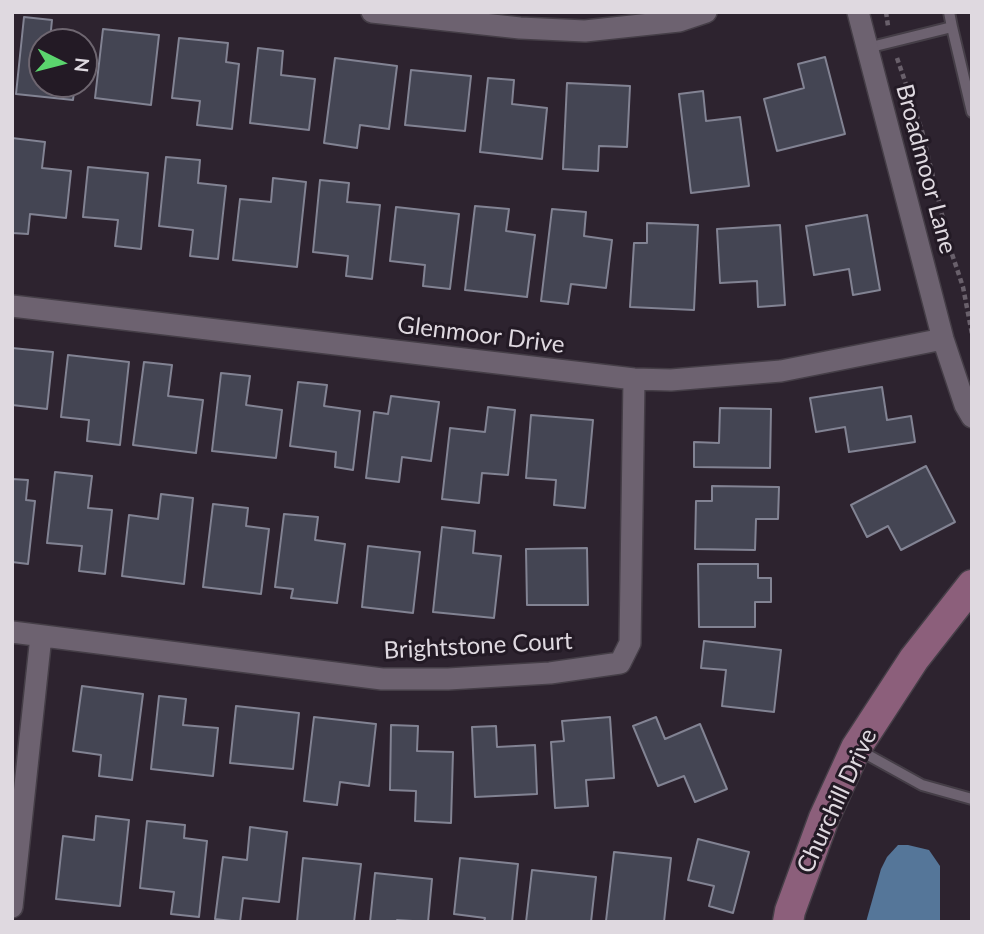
<!DOCTYPE html>
<style>
body{margin:0}
#map{position:relative;width:984px;height:934px;overflow:hidden;background:#2d232f;font-family:Lato,sans-serif}
canvas{display:block}
.frame{position:absolute;inset:0;border:14px solid #dfd9e0;pointer-events:none}
.north{position:absolute;left:28px;top:28px;width:70px;height:70px;box-sizing:border-box;background:#231a25;border:2px solid #6e6670;border-radius:50%;rotate:96deg;font-size:19px;font-weight:700;line-height:28px;text-align:center;color:#dfd9e0}
.north::after{content:'';display:block;margin:auto;width:24px;height:32px;background:#5bd56e;clip-path:polygon(50% 0,100% 100%,50% 72%,0 100%)}
</style>
<div id="map">
<canvas width="984" height="934"></canvas>
<div class="frame"></div>
<div class="north">N</div>
</div>
<script>
const ctx = document.querySelector('canvas').getContext('2d');
ctx.lineJoin = 'round';
function fill(path, color) {
  ctx.fillStyle = color;
  ctx.fill(path, 'evenodd');
}
function strokePath(path, color, width, dash) {
  ctx.strokeStyle = color;
  ctx.lineWidth = width;
  ctx.lineCap = dash ? 'butt' : 'round';
  ctx.setLineDash(dash || []);
  ctx.stroke(path);
}
function drawText(font, color, halo, rows, align = 'center') {
  ctx.font = font + ' Lato,sans-serif';
  ctx.lineWidth = 6;
  ctx.setLineDash([]);
  ctx.textBaseline = 'middle';
  ctx.strokeStyle = halo;
  ctx.fillStyle = color;
  for (const [text, x, y, turn = 0] of rows) {
    ctx.save();
    ctx.translate(x, y);
    ctx.rotate((+turn || 0) * Math.PI / 180);
    ctx.textAlign = isNaN(turn) ? turn : align;
    if (halo) ctx.strokeText(text, 0, 0);
    ctx.fillText(text, 0, 0);
    ctx.restore();
  }
}
const water = new Path2D(`
 M898,845h10l21,5 11,16v56h-74l15,-53 6,-12z`);
const building = new Path2D(`
 M24,17l28,3 -2,20 21,2h-29v42h33l-2,16 -57,-6z
 M103,29l56,6 -8,70 -56,-7z
 M179,38l49,5 -2,19 13,2 -7,65 -35,-4 3,-24 -28,-3z
 M258,48l25,3 -2,24 34,4 -6,51 -59,-7z
 M825,57l20,77 -68,17 -13,-52 40,-11 -6,-24z
 M335,58l62,8 -8,63 -29,-4 -3,23 -33,-5z
 M411,70l60,6 -6,55 -60,-6z
 M488,78l26,2 -2,24 35,4 -5,51 -62,-7z
 M567,83l63,3 -3,61 -28,-1 -1,25 -35,-2z
 M703,91l3,30 34,-4 9,69 -58,7 -12,-99z
 M12,138l33,4 -3,26 29,3 -5,47 -36,-4 -2,20 -16,-1z
 M166,157l34,3 -2,23 28,3 -8,73 -28,-3 3,-26 -34,-4z
 M88,167l60,6 -7,76 -26,-3 3,-26 -35,-3z
 M273,178l33,4 -9,85 -64,-7 7,-61 31,3z
 M320,180l29,3 -2,19 33,3 -8,74 -26,-3 2,-20 -35,-4z
 M475,206l34,3 -3,22 29,4 -8,62 -62,-7z
 M396,207l63,7 -9,75 -27,-3 2,-21 -35,-4z
 M552,209l34,3 -2,24 28,4 -6,48 -35,-4 -3,20 -27,-3z
 M867,215l13,75 -27,5 -4,-26 -35,6 -8,-49z
 M647,223l51,2 -4,85 -64,-3 4,-64h13z
 M780,225l5,80 -27,2 -1,-26 -37,2 -3,-54z
 M12,348l41,4 -6,57 -35,-4z
 M68,355l61,7 -9,83 -33,-4 2,-21 -28,-3z
 M144,362l28,3 -4,31 35,4 -7,53 -63,-8z
 M221,373l29,3 -4,29 36,5 -6,48 -64,-7z
 M298,382l29,3 -3,21 36,5 -7,59 -18,-3 1,-15 -46,-6z
 M882,387l5,33 24,-4 4,26 -66,10 -4,-25 -29,5 -6,-34z
 M391,396l48,6 -8,59 -29,-4 -3,25 -33,-4 8,-66 14,2z
 M488,407l27,3 -7,65 -26,-2 -3,30 -37,-4 8,-71 35,4z
 M720,408l51,1 -1,59 -76,-1v-25l25,1z
 M531,415l62,5 -8,88 -31,-3 2,-25 -30,-2z
 M926,466l29,56 -54,28 -13,-24 -21,11 -16,-32z
 M55,472l37,4 -4,32 24,2 -7,64 -26,-3 3,-25 -35,-3z
 M12,479l16,1 -2,20 9,1 -7,63 -16,-2z
 M712,486l67,1 -1,32h-22l-1,31 -60,-1 1,-48h16z
 M161,494l32,4 -9,86 -62,-8 7,-61 29,4z
 M213,504l35,4 -2,18 23,3 -8,65 -58,-7z
 M284,514l34,3 -3,23 30,4 -8,59 -46,-5 2,-9 -18,-2z
 M442,527l33,4 -2,22 28,3 -7,62 -61,-6z
 M368,546l52,6 -7,61 -51,-6z
 M587,548l1,57h-61l-1,-56z
 M698,564h60v14h13v24h-16v25h-56z
 M704,641l77,9 -7,62 -52,-6 4,-36 -25,-2z
 M82,686l61,8 -11,86 -33,-4 2,-21 -28,-4z
 M159,696l27,3 -3,26 35,3 -5,48 -62,-7z
 M236,706l63,7 -6,56 -63,-6z
 M314,717l62,7 -7,62 -29,-4 -3,23 -33,-4z
 M610,717l4,61 -28,2 2,26 -33,2 -4,-66 13,-1 -2,-20z
 M656,717l9,22 35,-15 27,65 -32,13 -11,-26 -26,10 -25,-60z
 M391,725l27,1 -1,25 36,1 -2,71 -36,-2 1,-30 -26,-1z
 M496,726l1,21 38,-2 2,49 -62,3 -3,-70z
 M96,816l33,4 -9,86 -64,-7 7,-63 31,4z
 M147,821l38,4 -1,13 23,3 -8,76 -28,-3 3,-22 -34,-4z
 M250,827l37,5 -8,70 -36,-4 -3,24 -25,-3 8,-62 24,3z
 M698,839l51,13 -16,61 -24,-7 5,-20 -26,-6z
 M614,852l57,6 -7,64 -58,-1z
 M303,858l58,6 -7,58h-57z
 M460,858l58,6 -6,58h-28l1,-4 -31,-4z
 M532,870l64,7 -5,45h-65z
 M375,873l57,6 -4,43 -31,-2 -1,2h-26z`);
const path = new Path2D(`
 M886,12l2,14
 M897,58l25,73 28,117 13,39 9,47`);
const lane = new Path2D(`
 M949,12l3,15
 M867,48l85,-21 20,85
 M857,749l65,36 50,14`);
const street = new Path2D(`
 M372,12l148,16 65,3 94,-10 27,-9
 M858,12l85,327 22,66 7,12
 M12,306l622,73 37,1 110,-9 162,-32
 M12,632l370,47h66l102,-6 70,-10 10,-20 4,-264
 M12,907l29,-271`);
const secondary = new Path2D(`
 M788,922l2,-11 34,-93 32,-70 58,-89 58,-74`);
const streetNames = [
 ["Broadmoor Lane",926,169,75],
 ["Glenmoor Drive",481,335,7],
 ["Brightstone Court",478,646,-3],
 ["Churchill Drive",837,801,-65]
];
fill(water, '#557699');
fill(building, '#444553');
strokePath(building, '#828393', 2);
strokePath(lane, '#453e47', 14);
strokePath(street, '#453e47', 24);
strokePath(secondary, '#453e47', 33);
strokePath(path, '#69606b', 4.5, [5, 3.5]);
strokePath(lane, '#6d6270', 10);
strokePath(street, '#6d6270', 21);
strokePath(secondary, '#8c5f7b', 30);
drawText('24px', '#dfd9e0', '#231a25', streetNames);
</script>
